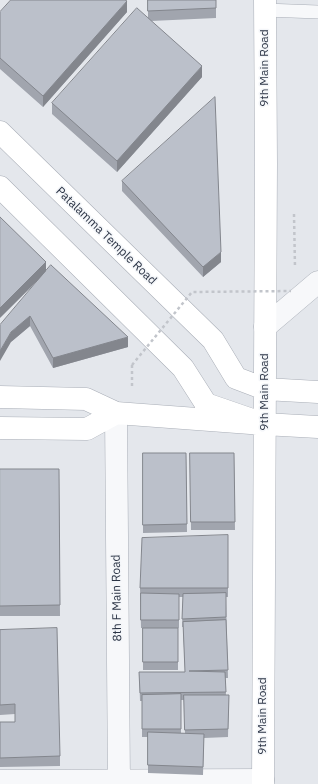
<!DOCTYPE html>
<style>
body{margin:0}
canvas{display:block;background:#e4e7ec}
</style>
<canvas width="318" height="784"></canvas>
<script>
const ctx = document.querySelector('canvas').getContext('2d');
ctx.lineJoin = 'round';
function strokePath(path, color, width, dash) {
  ctx.strokeStyle = color;
  ctx.lineWidth = width;
  ctx.lineCap = dash ? 'butt' : 'round';
  ctx.setLineDash(dash || []);
  ctx.stroke(path);
}
function fill(path, color) {
  ctx.fillStyle = color;
  ctx.fill(path, 'evenodd');
}
function drawText(font, color, halo, rows, align = 'center') {
  ctx.font = font + ' "IBM Plex Sans",sans-serif';
  ctx.lineWidth = 3;
  ctx.setLineDash([]);
  ctx.textBaseline = 'middle';
  ctx.strokeStyle = halo;
  ctx.fillStyle = color;
  for (const [text, x, y, turn = 0] of rows) {
    ctx.save();
    ctx.translate(x, y);
    ctx.rotate((+turn || 0) * Math.PI / 180);
    ctx.textAlign = isNaN(turn) ? turn : align;
    if (halo) ctx.strokeText(text, 0, 0);
    ctx.fillText(text, 0, 0);
    ctx.restore();
  }
}
const path = new Path2D(`
 M294,214l1,53
 M132,365v24`);
const lane = new Path2D(`
 M265,10l53,2`);
const street = new Path2D(`
 M265,327l53,-45
 M116,413l3,371
 M0,781l263,-1`);
const secondary = new Path2D(`
 M0,132l213,208 23,38 29,11 53,3
 M0,187l183,181 23,36 58,20
 M0,397l86,2 30,14 148,11 54,3
 M0,428l87,1 29,-16
 M263,784l3,-621 -1,-163`);
const pathBridge = new Path2D(`
 M132,365l60,-73 99,-1`);
const wall = new Path2D(`
 M148,0h68v18l-65,3 51,56 -85,95 -65,-58v-11l96,-85z
 M0,12h127l-84,95 -43,-38z
 M122,181l99,81 -18,15 -81,-86z
 M46,271l82,76 -75,21 -23,-42 -19,16 31,-66 -42,42z
 M143,453h43l1,79 -44,1z
 M190,453h44l1,77h-44z
 M0,469h59l1,147h-60z
 M228,535v62h-2l2,81h-3l1,17h3l-1,42 -24,1 -1,37 -55,-2v-36h-6v-36h-2l-1,-29h46l-2,-45h-1l1,-30h-4v31h-1v42h-35v-42h-2l-1,-40zM181,700h3l1,34 -4,-1z
 M0,630l60,126v10l-60,1v-45h15v-8l-15,1z`);
const shadedWall = new Path2D(`
 M127,1v11l-84,95v-11z
 M202,66v11l-85,95v-11z
 M221,252v10l-18,15v-10z
 M46,262v10l-46,46v-10z
 M30,316v10l-19,16 -11,19v-10l11,-19z
 M128,337v10l-75,21v-10z`);
const building = new Path2D(`
 M11,0h114l2,1 -84,95 -43,-38v-46z
 M148,0h68v8l-68,3z
 M137,8l65,58 -85,95 -65,-58z
 M215,97l6,155 -18,15 -81,-86z
 M0,217l46,45 -46,46z
 M51,265l77,72 -75,21 -23,-42 -19,16 -11,19v-26z
 M143,453h43l1,71 -44,1z
 M190,453h44l1,69h-44z
 M0,469h59l1,136 -60,1z
 M228,535v53h-88l2,-50z
 M141,593l38,1v26h-38z
 M226,593v24l-44,2 1,-25z
 M226,620l2,50 -39,1 36,1 1,20 -86,1 -1,-21h46l-2,-50z
 M57,628l3,128 -60,2v-36h15v-18l-15,1v-75z
 M143,628h35v34h-35z
 M181,694v35h-39v-34z
 M184,695h45l-1,34 -43,1z
 M148,732l56,2 -1,33 -55,-2z`);
const streetNames = [
 ["9th Main Road",265,68,-90],
 ["Patalamma Temple Road",106,236,44],
 ["9th Main Road",265,392,-90],
 ["8th F Main Road",117,598,-91],
 ["9th Main Road",263,716,-90]
];
strokePath(lane, '#a9aeb7', 14);
strokePath(street, '#a9aeb7', 23);
strokePath(secondary, '#a9aeb7', 23);
strokePath(path, '#c2c5cb', 2.5, [3, 3]);
strokePath(lane, '#f7f8fa', 13);
strokePath(street, '#f7f8fa', 22);
strokePath(secondary, '#fff', 22);
strokePath(pathBridge, '#c2c5cb', 2.5, [3, 3]);
fill(wall, '#a1a5ae');
fill(shadedWall, '#83868d');
fill(building, '#bbc0ca');
strokePath(building, '#83868d', 1);
drawText('12px', '#2b3445', '#f4f6f9', streetNames);
</script>
